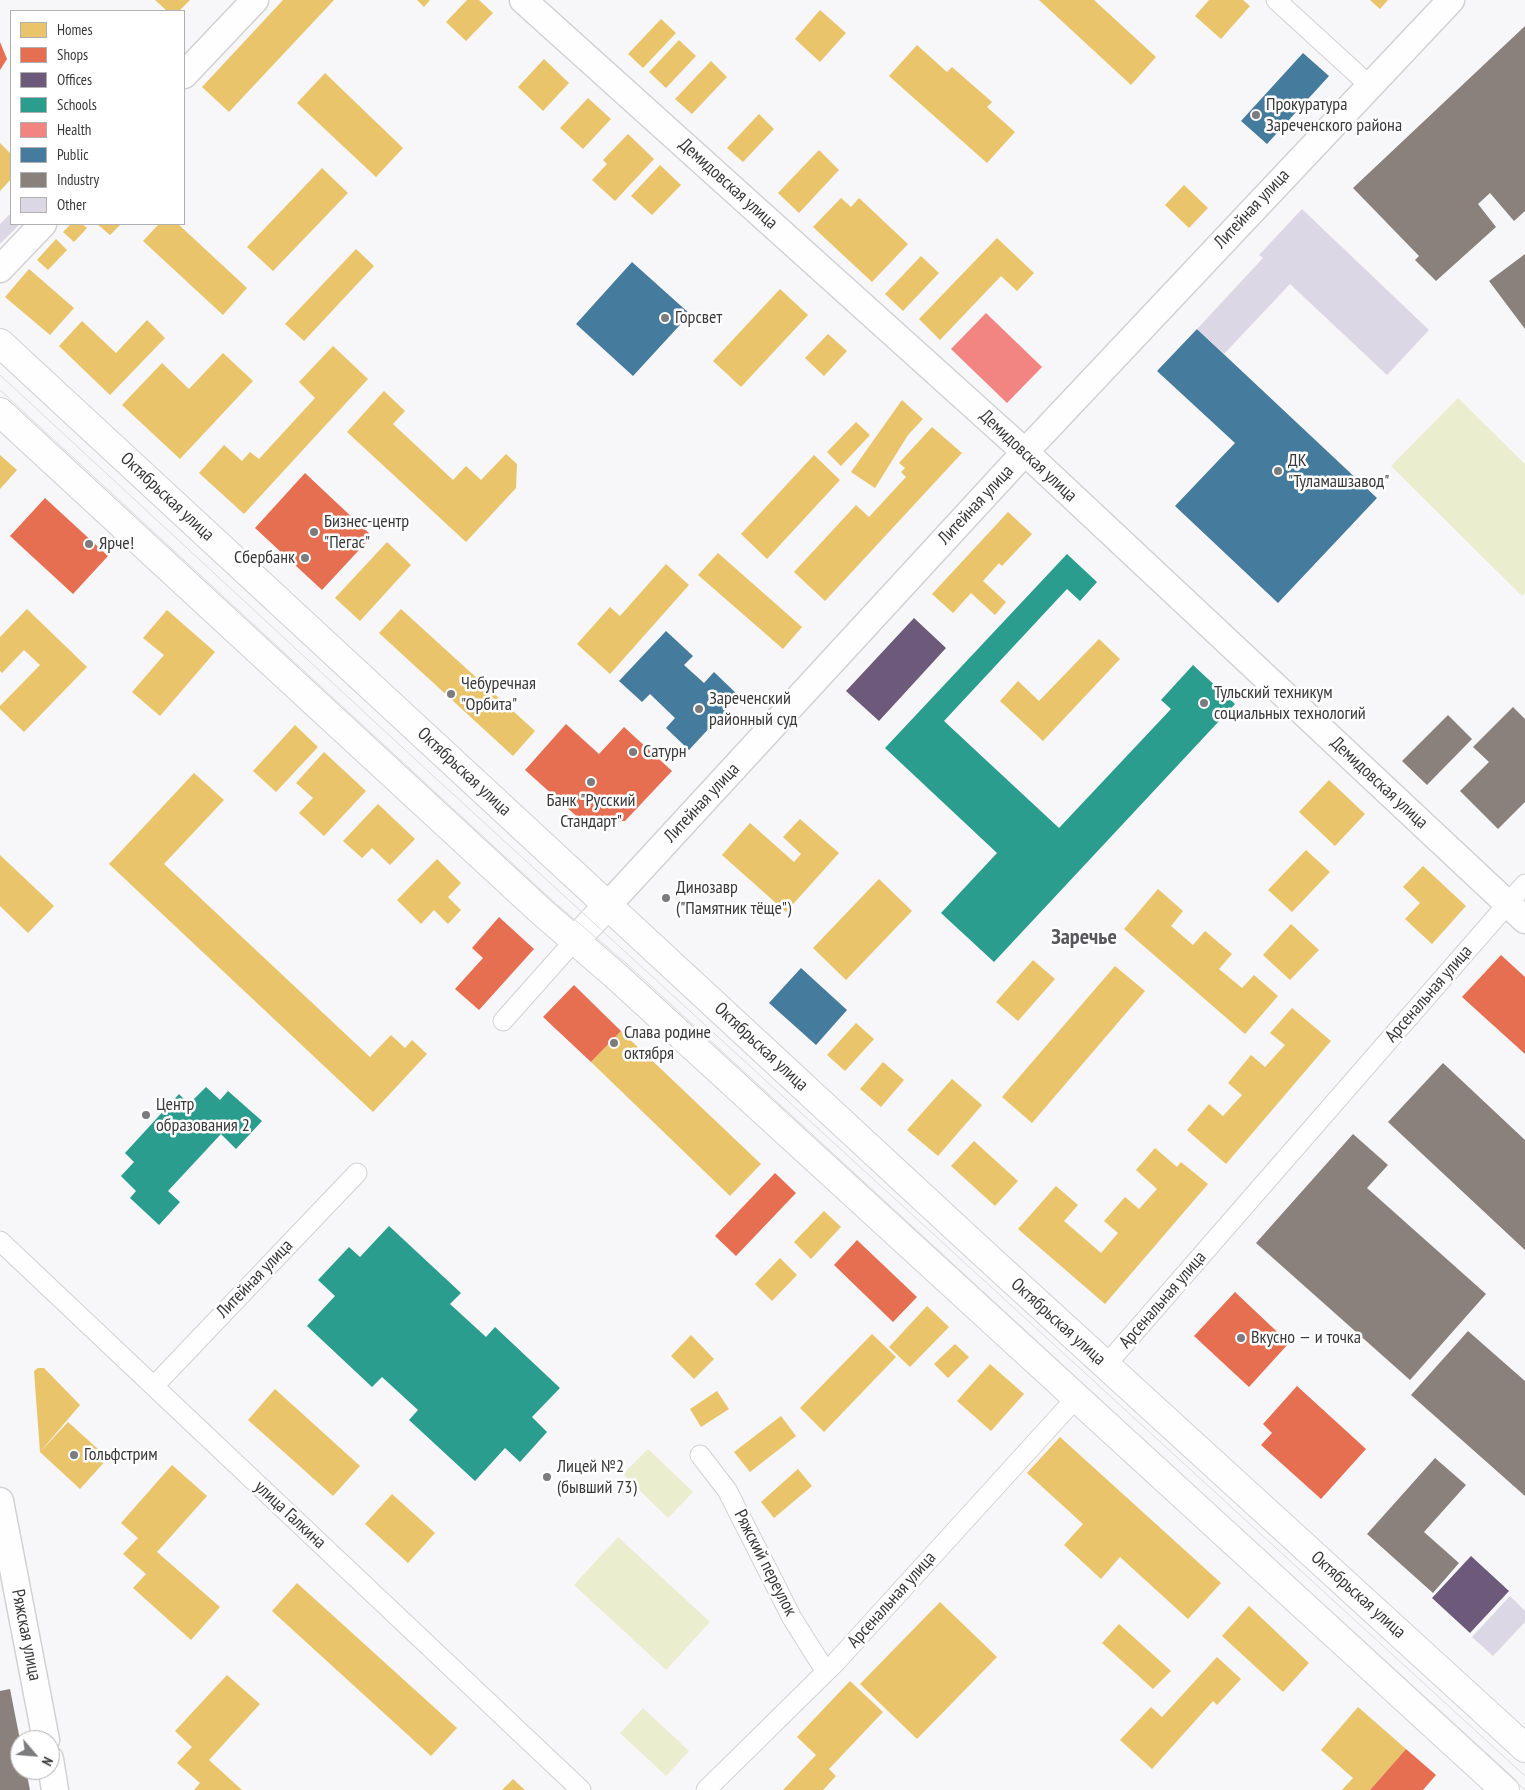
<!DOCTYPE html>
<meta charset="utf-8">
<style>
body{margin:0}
#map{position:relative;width:1525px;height:1790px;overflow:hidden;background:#f7f6f8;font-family:"PT Sans Narrow",sans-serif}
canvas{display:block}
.legend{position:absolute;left:10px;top:10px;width:175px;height:215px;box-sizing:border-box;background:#fff;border:1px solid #b0b0b1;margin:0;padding:6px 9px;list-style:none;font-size:15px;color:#3a393b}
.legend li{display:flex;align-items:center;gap:10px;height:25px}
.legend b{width:25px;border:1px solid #b0b0b1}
.north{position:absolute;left:10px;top:1730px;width:50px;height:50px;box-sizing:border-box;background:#fff;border:1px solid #b0b0b1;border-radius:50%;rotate:117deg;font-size:14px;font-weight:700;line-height:20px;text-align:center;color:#3a393b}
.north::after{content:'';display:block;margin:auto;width:18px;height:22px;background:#7c7b7d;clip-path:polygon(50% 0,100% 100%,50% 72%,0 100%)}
</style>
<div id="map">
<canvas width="1525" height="1790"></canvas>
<ul class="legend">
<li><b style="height:14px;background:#e9c46a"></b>Homes</li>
<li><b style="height:14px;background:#e76f51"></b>Shops</li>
<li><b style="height:14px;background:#6d597a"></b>Offices</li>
<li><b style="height:14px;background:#2a9d8f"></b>Schools</li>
<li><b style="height:14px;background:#f28482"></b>Health</li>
<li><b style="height:14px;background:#457b9d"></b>Public</li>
<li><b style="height:14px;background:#8a817c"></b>Industry</li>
<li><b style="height:14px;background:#dcd7e5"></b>Other</li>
</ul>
<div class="north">N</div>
</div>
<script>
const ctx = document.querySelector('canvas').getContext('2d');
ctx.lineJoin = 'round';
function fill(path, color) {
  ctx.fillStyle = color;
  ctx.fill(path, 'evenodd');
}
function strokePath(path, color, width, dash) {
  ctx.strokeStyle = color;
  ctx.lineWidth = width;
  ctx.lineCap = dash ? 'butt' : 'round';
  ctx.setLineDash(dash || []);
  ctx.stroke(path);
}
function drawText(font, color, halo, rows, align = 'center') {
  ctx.font = font + ' "PT Sans Narrow",sans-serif';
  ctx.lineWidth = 5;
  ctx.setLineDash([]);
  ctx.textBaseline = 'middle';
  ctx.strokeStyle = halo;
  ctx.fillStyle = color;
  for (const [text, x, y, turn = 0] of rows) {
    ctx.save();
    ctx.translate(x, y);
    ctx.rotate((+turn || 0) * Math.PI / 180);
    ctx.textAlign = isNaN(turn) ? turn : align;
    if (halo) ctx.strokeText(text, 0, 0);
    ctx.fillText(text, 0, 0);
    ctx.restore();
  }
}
const green = new Path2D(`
 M1458,398l67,66v129l-3,3 -131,-130z
 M648,1449l45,43 -25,26 -45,-44z
 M618,1537l92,85 -44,48 -92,-85z
 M643,1708l46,43 -23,25 -46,-43z`);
const homes = new Path2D(`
 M155,0h35l-11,11h-12z
 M283,0h51l-105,112 -27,-25z
 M417,0h13l-6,7z
 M467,0h12l14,13 -27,28 -20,-19z
 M1039,0h55l62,57 -25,28z
 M1209,0h34l7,6 -29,33 -26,-23z
 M1370,0h18l-8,9z
 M820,10l26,23 -26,29 -25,-23z
 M661,19l15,14 -33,35 -15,-14z
 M679,40l17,16 -30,32 -17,-16z
 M917,45l30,27 5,-5 40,35 -5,5 28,25 -28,31 -98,-87z
 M544,59l25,24 -26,28 -25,-24z
 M711,61l16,16 -35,37 -17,-15z
 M325,73l78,75 -27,29 -79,-74z
 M588,98l23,21 -28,30 -23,-21z
 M759,114l15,15 -31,33 -16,-14z
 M628,134l26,25 -39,42 -23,-21 15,-16 -4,-4z
 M0,143l11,11v25l-11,12z
 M819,150l20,20 -40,43 -21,-20z
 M660,165l21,20 -29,30 -21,-19z
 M322,168l26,25 -75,78 -26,-24z
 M1184,185l24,23 -19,20 -24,-23z
 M841,198l10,9 8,-9 49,46 -36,38 -59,-55z
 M71,224h11l5,4 -13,14 -11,-10z
 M97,224h24l-11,11z
 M159,224h19l69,64 -24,27 -80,-74z
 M997,238l37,35 -17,18 -16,-15 -61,64 -21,-21z
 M56,239l11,11 -19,20 -11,-10z
 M356,249l18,17 -70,75 -19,-17z
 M921,256l18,17 -36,38 -18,-17z
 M29,269l45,39 -24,27 -45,-38z
 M780,289l28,26 -67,72 -28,-26z
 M147,320l18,18 -55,57 -51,-49 23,-25 34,32z
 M828,334l19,17 -23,25 -19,-18z
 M333,346l35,33 -124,135 -45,-41 25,-28 18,16 8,-9 9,7 56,-61 -16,-16z
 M223,353l30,28 -73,78 -58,-54 40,-42 27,26z
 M384,391l21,20 -12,13 60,56 13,-14 15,14 25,-26 11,10 -1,24 -50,54 -119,-110z
 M902,400l21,19 -15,16 -33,53 -24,-16z
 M856,422l14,13 -29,31 -14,-14z
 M932,427l30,26 -137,148 -31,-29 62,-67 13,12 37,-40 -5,-5 4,-4 -6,-5z
 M0,455l17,15 -17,19z
 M814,455l26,25 -73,79 -26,-25z
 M1008,512l24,22 -30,32 -3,-3 -16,18 23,21 -11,13 -24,-22 -18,20 -21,-19z
 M387,542l24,23 -51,56 -25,-23z
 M718,553l84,74 -19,22 -85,-74z
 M666,564l23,21 -79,89 -33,-30 33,-37 10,9z
 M27,609l60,58 -63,65 -24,-23v-3l40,-41 -16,-15 -22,23 -2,-2v-34z
 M401,609l134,122 -22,25 -134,-123z
 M167,610l48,42 -55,64 -28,-24 32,-37 -21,-17z
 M1099,639l21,20 -77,82 -43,-40 18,-20 21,20z
 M295,725l23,22 -42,45 -23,-21z
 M324,752l42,39 -42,45 -25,-23 14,-15 -17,-15z
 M194,773l30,27 -60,64 206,193 21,-22 14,13 7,-8 15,14 -54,58 -264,-248z
 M1329,780l36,34 -30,32 -36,-34z
 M378,804l37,35 -25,26 -18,-17 -10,10 -19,-17z
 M800,819l39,34 -53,59 -64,-57 28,-32 44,39 7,-8 -18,-17z
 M1306,850l24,22 -38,40 -24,-22z
 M0,855l54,51 -26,27 -28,-27z
 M437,859l24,24 -13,14 13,13 -13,14 -14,-14 -13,14 -24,-24z
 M1423,866l43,40 -34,38 -27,-25 15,-16 -17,-16z
 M879,879l33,32 -66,69 -33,-32z
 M1158,889l25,22 -12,15 22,19 12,-14 27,23 -13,15 23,19 12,-13 24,21 -33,38 -121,-105z
 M1291,924l28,26 -29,30 -27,-25z
 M1033,960l22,19 -37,42 -22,-19z
 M1115,966l30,25 -113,132 -30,-26z
 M1292,1008l39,33 -105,123 -39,-34 22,-26 14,12 19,-21 -14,-12 23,-28 14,12 20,-22 -15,-12z
 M856,1023l18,16 -29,32 -18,-16z
 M621,1031l140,133 -31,32 -139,-134z
 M883,1062l21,18 -23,27 -21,-18z
 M952,1079l30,26 -44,51 -31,-26z
 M974,1141l44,40 -23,25 -44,-40z
 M1155,1148l22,19 4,-5 27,22 -103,120 -87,-75 38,-43 22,19 -14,16 37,32 17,-20 -14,-12 21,-24 14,12 18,-20 -21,-19z
 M824,1211l17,16 -30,32 -17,-17z
 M780,1258l17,17 -25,26 -17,-17z
 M927,1306l22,21 -39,40 -21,-20z
 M872,1334l24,23 -72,75 -24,-24z
 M691,1335l23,24 -20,20 -23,-23z
 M955,1344l14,13 -21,21 -14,-14z
 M990,1364l34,30 -33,37 -34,-30z
 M38,1368h6l36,37 -40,47 -6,-81z
 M275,1389l85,77 -27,30 -85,-76z
 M717,1391l12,18 -28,18 -11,-18z
 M781,1416l15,20 -46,36 -16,-20z
 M68,1422l40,36 -28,31 -40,-37z
 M1060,1437l161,146 -33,36 -68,-62 -19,22 -37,-34 19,-21 -56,-51z
 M172,1465l35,31 -50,56 63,55 -29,33 -58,-52 13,-14 -23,-20 15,-16 -17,-15z
 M798,1469l14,17 -38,32 -13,-16z
 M392,1494l43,39 -27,30 -43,-39z
 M297,1583l160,145 -26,28 -159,-145z
 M940,1602l57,55 -80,82 -57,-55z
 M1249,1606l60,57 -26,29 -61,-56z
 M1119,1624l52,47 -18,18 -51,-46z
 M1217,1657l24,22 -24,26 -4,-4 -61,68 -32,-29 31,-33 11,10z
 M227,1675l33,29 -51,56 33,30h-48l6,-7 -23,-20 15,-16 -17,-16z
 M850,1681l33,31 -54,57 7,7 -13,14h-40l33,-35 -19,-18z
 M1358,1707l48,42 -36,41h-28l11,-12 -32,-28z
 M513,1779l12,11h-23z`);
const shops = new Path2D(`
 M0,42l7,17 -7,11z
 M305,473l67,63 -50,54 -67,-62z
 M45,498l63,58 -35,38 -63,-58z
 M566,724l33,30 25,-27 48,44 -47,50 -42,1 -58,-52z
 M499,917l35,32 -55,61 -24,-21 28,-31 -11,-10z
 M1501,955l24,22v77l-63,-57z
 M574,985l47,46 -30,31 -48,-45z
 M775,1173l21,20 -60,63 -21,-20z
 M857,1240l60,57 -24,25 -59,-57z
 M1235,1292l54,51 -40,44 -55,-51z
 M1297,1386l69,63 -45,50 -60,-54 11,-12 -9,-9z
 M1406,1749l30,26 -13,15h-53z`);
const offices = new Path2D(`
 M914,618l32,30 -67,73 -33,-30z
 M1471,1556l38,35 -39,42 -38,-35z`);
const schools = new Path2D(`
 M1067,554l30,28 -17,19 -13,-12 -123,132 115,107 112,-119 -10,-9 32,-35 42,39 -241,258 -53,-49 56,-60 -112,-105z
 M206,1087l14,13 8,-9 34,30 -26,28 -15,-15 -53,57 12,11 -21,23 -29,-27 6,-7 -15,-15 13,-14 -9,-9 54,-59 10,10z
 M389,1226l72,67 -11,11 36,33 9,-10 65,61 -28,29 15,15 -27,30 -15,-14 -30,33 -66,-61 9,-10 -36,-33 -10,10 -65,-61 28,-30 -17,-16 31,-33 11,10z`);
const health = new Path2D(`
 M986,313l56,54 -35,36 -56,-54z`);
const public = new Path2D(`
 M1303,53l26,23 -62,68 -26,-23z
 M632,262l58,52 -57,62 -57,-52z
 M1197,329l180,169 -99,105 -103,-97 60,-63 -78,-72z
 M666,631l27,25 -9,9 20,18 10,-11 25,24 -50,54 -23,-22 9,-10 -25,-24 -8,8 -23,-21z
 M801,968l46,42 -31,35 -47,-42z`);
const industry = new Path2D(`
 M1525,26v185l-11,10 -24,-28 -12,11 18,23 -60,54 -21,-21 4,-4 -66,-68z
 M1525,254v75l-36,-48z
 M1513,707l12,12v83l-27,27 -38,-38 29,-29 -16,-15z
 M1448,715l24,24 -45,46 -25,-24z
 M1443,1063l82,77v110l-137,-128z
 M1353,1134l35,31 -21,23 119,106 -76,86 -154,-137z
 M1468,1331l57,50v115l-114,-101z
 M1435,1458l31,27 -42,47 35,31 -26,30 -66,-59z
 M10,1689l10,51v30h6l4,20h-30v-99z`);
const building = new Path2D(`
 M1302,209l127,121 -42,45 -97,-91 -66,70 -27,-25 66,-71 -4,-3z
 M11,213v11h9l-20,20v-20z
 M1510,1596l15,15v11l-32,34 -21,-19z`);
const street = new Path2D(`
 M1276,0l93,85
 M503,1021l72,-81
 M0,1241l581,549
 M1106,1365l419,-481
 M154,1386l203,-213
 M700,1455l27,35 65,128 34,54
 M706,1790l130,-128 240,-264`);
const secondary = new Path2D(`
 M523,0l502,452 500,468
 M184,75l71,-75
 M0,269l43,-45
 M608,905l417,-453 426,-452
 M0,1501l46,239
 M50,1759l5,31`);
const primary = new Path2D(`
 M0,343l982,909 543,496
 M0,412l543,501 72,62 890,815
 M575,940l33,-35`);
const tram = new Path2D(`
 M0,375l430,398 1095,1003
 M0,390l554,512 72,61 899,827`);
const markers = [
 [1256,115,5,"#7c7b7d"],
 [665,318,5,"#7c7b7d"],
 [1278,471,5,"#7c7b7d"],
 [314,532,5,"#7c7b7d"],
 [89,544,5,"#7c7b7d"],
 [305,558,5,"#7c7b7d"],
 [451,694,5,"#7c7b7d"],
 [1204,703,5,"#7c7b7d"],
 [699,709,5,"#7c7b7d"],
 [633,752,5,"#7c7b7d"],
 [591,782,5,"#7c7b7d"],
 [666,898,5,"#7c7b7d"],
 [614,1043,5,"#7c7b7d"],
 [146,1115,5,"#7c7b7d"],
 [1241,1338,5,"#7c7b7d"],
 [74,1455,5,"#7c7b7d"],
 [547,1477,5,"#7c7b7d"]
];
const poiNames = [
 ["Прокуратура",1266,105],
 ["Зареченского района",1266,126],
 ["Горсвет",675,318],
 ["ДК",1288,461],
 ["\"Туламашзавод\"",1288,482],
 ["Бизнес-центр",324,522],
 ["\"Пегас\"",324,543],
 ["Ярче!",99,544],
 ["Сбербанк",295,558,"right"],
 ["Чебуречная",461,684],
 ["\"Орбита\"",461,705],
 ["Тульский техникум",1214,693],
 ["социальных технологий",1214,714],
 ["Зареченский",709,699],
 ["районный суд",709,720],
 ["Сатурн",643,752],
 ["Банк \"Русский",591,801,"center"],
 ["Стандарт\"",591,822,"center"],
 ["Динозавр",676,888],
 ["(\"Памятник тёще\")",676,909],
 ["Слава родине",624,1033],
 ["октября",624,1054],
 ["Центр",156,1105],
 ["образования 2",156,1126],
 ["Вкусно — и точка",1251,1338],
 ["Гольфстрим",84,1455],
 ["Лицей №2",557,1467],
 ["(бывший 73)",557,1488]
];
const streetNames = [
 ["Демидовская улица",728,184,42],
 ["Литейная улица",1252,209,-47],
 ["Демидовская улица",1028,456,43],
 ["Октябрьская улица",167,497,43],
 ["Литейная улица",976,505,-47],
 ["Октябрьская улица",464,772,43],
 ["Демидовская улица",1379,783,43],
 ["Литейная улица",702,803,-47],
 ["Арсенальная улица",1429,994,-49],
 ["Октябрьская улица",761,1047,43],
 ["Литейная улица",255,1279,-46],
 ["Арсенальная улица",1163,1300,-49],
 ["Октябрьская улица",1058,1322,42],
 ["улица Галкина",290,1515,43],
 ["Ряжский переулок",765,1563,63],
 ["Октябрьская улица",1358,1595,42],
 ["Арсенальная улица",892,1600,-48],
 ["Ряжская улица",26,1635,79]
];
const districtNames = [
 ["Заречье",1084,938]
];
fill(green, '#eaeece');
fill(homes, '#e9c46a');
fill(shops, '#e76f51');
fill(offices, '#6d597a');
fill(schools, '#2a9d8f');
fill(health, '#f28482');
fill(public, '#457b9d');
fill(industry, '#8a817c');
fill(building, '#dcd7e5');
strokePath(street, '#d2d1d3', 21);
strokePath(secondary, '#d2d1d3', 29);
strokePath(primary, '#d2d1d3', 30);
strokePath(street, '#fefefe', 19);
strokePath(secondary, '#fefefe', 26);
strokePath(primary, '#fefefe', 28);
strokePath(tram, '#dcdcdd', 1);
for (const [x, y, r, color] of markers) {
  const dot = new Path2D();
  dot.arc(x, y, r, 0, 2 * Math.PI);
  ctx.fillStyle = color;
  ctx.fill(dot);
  strokePath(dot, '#fff', 2);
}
drawText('18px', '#3a393b', '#fff', poiNames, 'left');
drawText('18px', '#3a393b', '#fff', streetNames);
drawText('bold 22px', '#58575b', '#fff', districtNames);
</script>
